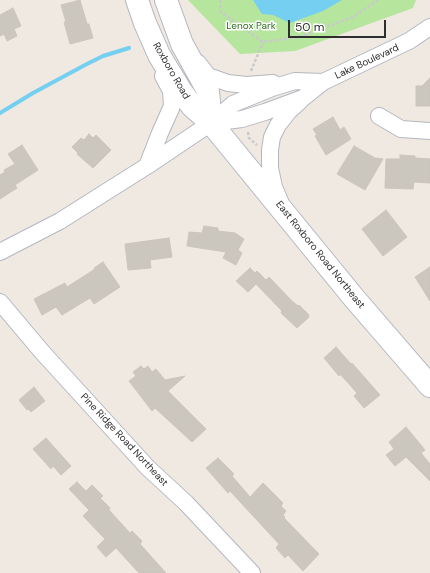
<!DOCTYPE html>
<style>
body{margin:0}
#map{position:relative;width:430px;height:573px;overflow:hidden;background:#efe9e1;font-family:"DM Sans",sans-serif}
canvas{display:block}
.scale{position:absolute;left:288px;top:20px;width:98px;height:18px;box-sizing:border-box;border:2px solid #2e2e2e;border-top:0;padding-left:5px;font-size:12px;line-height:14px;white-space:nowrap;color:#2e2e2e;-webkit-text-stroke:3px #fff;paint-order:stroke}
</style>
<div id="map">
<canvas width="430" height="573"></canvas>
<div class="scale">50 m</div>
</div>
<script>
const c = document.querySelector('canvas').getContext('2d');
c.lineJoin = 'round';
function fill(path, color) {
  c.fillStyle = color;
  c.fill(path, 'evenodd');
}
function toPath(rows) {
  const path = new Path2D();
  for (const r of rows) {
    path.moveTo(r[0], r[1]);
    for (let i = 2; i < r.length; i += 2) path.lineTo(r[i], r[i + 1]);
  }
  return path;
}
function strokePath(path, color, width, dash) {
  c.strokeStyle = color;
  c.lineWidth = width;
  c.lineCap = dash ? 'butt' : 'round';
  c.setLineDash(dash || []);
  c.stroke(path);
}
function drawText(font, color, halo, rows, align = 'center') {
  c.font = font + ' "DM Sans",sans-serif';
  c.lineWidth = 3;
  c.setLineDash([]);
  c.textBaseline = 'middle';
  c.strokeStyle = halo;
  c.fillStyle = color;
  for (const [text, x, y, turn = 0] of rows) {
    c.save();
    c.translate(x, y);
    c.rotate((+turn || 0) * Math.PI / 180);
    c.textAlign = isNaN(turn) ? turn : align;
    if (halo) c.strokeText(text, 0, 0);
    c.fillText(text, 0, 0);
    c.restore();
  }
}
const green = toPath([
 [188,0,416,0,413,8,295,51,240,54]
]);
const water = toPath([
 [253,0,342,0,323,11,290,23,273,15,262,14]
]);
const stream = toPath([
 [0,113,33,93,85,65,103,56,129,48]
]);
const building = toPath([
 [80,0,87,24,89,24,93,38,70,44,64,22,66,22,61,5,80,0],
 [13,8,21,26,14,29,17,36,7,41,4,34,0,36,0,15,13,8],
 [430,78,430,106,416,106,416,86,422,86,430,78],
 [333,117,340,130,344,127,351,139,326,155,315,136,317,135,313,129,333,117],
 [89,134,93,138,96,135,111,150,93,168,77,154,78,153,72,147,81,138,84,140,89,134],
 [22,145,38,170,15,185,17,188,0,199,0,175,5,172,4,170,15,164,8,154,22,145],
 [354,146,375,158,383,159,365,190,337,174,354,146],
 [400,155,415,156,415,158,430,159,430,183,414,182,413,189,385,188,386,159,400,159,400,155],
 [386,210,407,237,383,256,362,229,386,210],
 [204,226,218,228,218,231,235,233,244,239,238,250,242,253,236,265,223,258,226,252,187,246,189,232,202,233,204,226],
 [169,238,172,257,150,260,151,268,128,270,125,244,169,238],
 [103,262,120,287,94,304,90,298,62,315,56,307,42,315,34,299,65,283,67,287,95,269,94,268,103,262],
 [430,267,430,301,415,277,430,267],
 [250,268,255,273,257,271,266,280,269,277,292,301,298,306,299,305,309,315,308,318,297,328,281,313,282,311,256,284,248,292,236,281,250,268],
 [336,347,351,364,352,363,380,395,364,408,354,396,357,393,340,374,339,376,324,358,336,347],
 [141,366,144,369,148,366,152,372,156,369,165,380,185,376,168,391,206,429,192,442,155,408,152,411,129,381,136,376,133,372,141,366],
 [34,387,45,401,31,412,28,409,27,410,19,400,34,387],
 [406,427,425,450,421,453,430,464,430,481,406,457,395,466,386,455,394,449,389,442,406,427],
 [46,438,71,466,61,475,53,466,51,469,33,449,46,438],
 [218,458,234,474,232,476,250,497,263,483,283,503,281,506,286,511,283,515,285,517,284,518,319,554,303,571,288,555,285,558,276,548,279,544,230,491,228,493,206,468,218,458],
 [77,482,86,491,92,485,103,496,100,498,110,508,109,510,130,533,132,531,142,541,140,544,166,573,139,573,116,548,106,557,97,547,105,539,83,516,89,510,69,489,77,482]
]);
const path = toPath([
 [220,0,221,12,263,42,299,37,353,17,378,0],
 [251,71,263,42],
 [248,132,249,138,257,145]
]);
const minor = toPath([
 [198,63,208,76,228,83,246,85,273,83],
 [379,116,401,129,430,131],
 [211,123,242,119,265,112,303,98,323,82,409,41,430,27],
 [147,166,160,133,172,106,171,91,163,76],
 [280,201,274,187,270,168,270,150,272,137,278,125,289,111,300,101],
 [0,252,60,221,147,166,211,123,233,104,272,88,295,81,323,82],
 [0,302,43,353,148,468,186,503,252,573]
]);
const secondary = toPath([
 [137,0,145,23,159,55,181,91,192,106,211,123,354,298,430,386],
 [166,0,182,44,208,91,211,123]
]);
const parkNames = [
 ["Lenox Park",251,26]
];
const streetNames = [
 ["Lake Boulevard",367,62,-25],
 ["Roxboro Road",171,71,60],
 ["East Roxboro Road Northeast",320,255,51],
 ["Pine Ridge Road Northeast",124,440,47]
];
fill(green, '#b6e59e');
fill(water, '#75cff0');
strokePath(stream, '#75cff0', 4);
fill(building, '#cbc7bf');
strokePath(building, '#cbc5ba', 1);
strokePath(minor, '#b4b7c1', 18);
strokePath(secondary, '#b4b7c1', 24);
strokePath(path, '#c9c9c9', 2.5, [3, 2]);
strokePath(minor, '#fff', 16);
strokePath(secondary, '#fff', 22);
drawText('10px', '#2c6e1b', '#fff', parkNames);
drawText('10px', '#2e2e2e', '#fff', streetNames);
</script>
